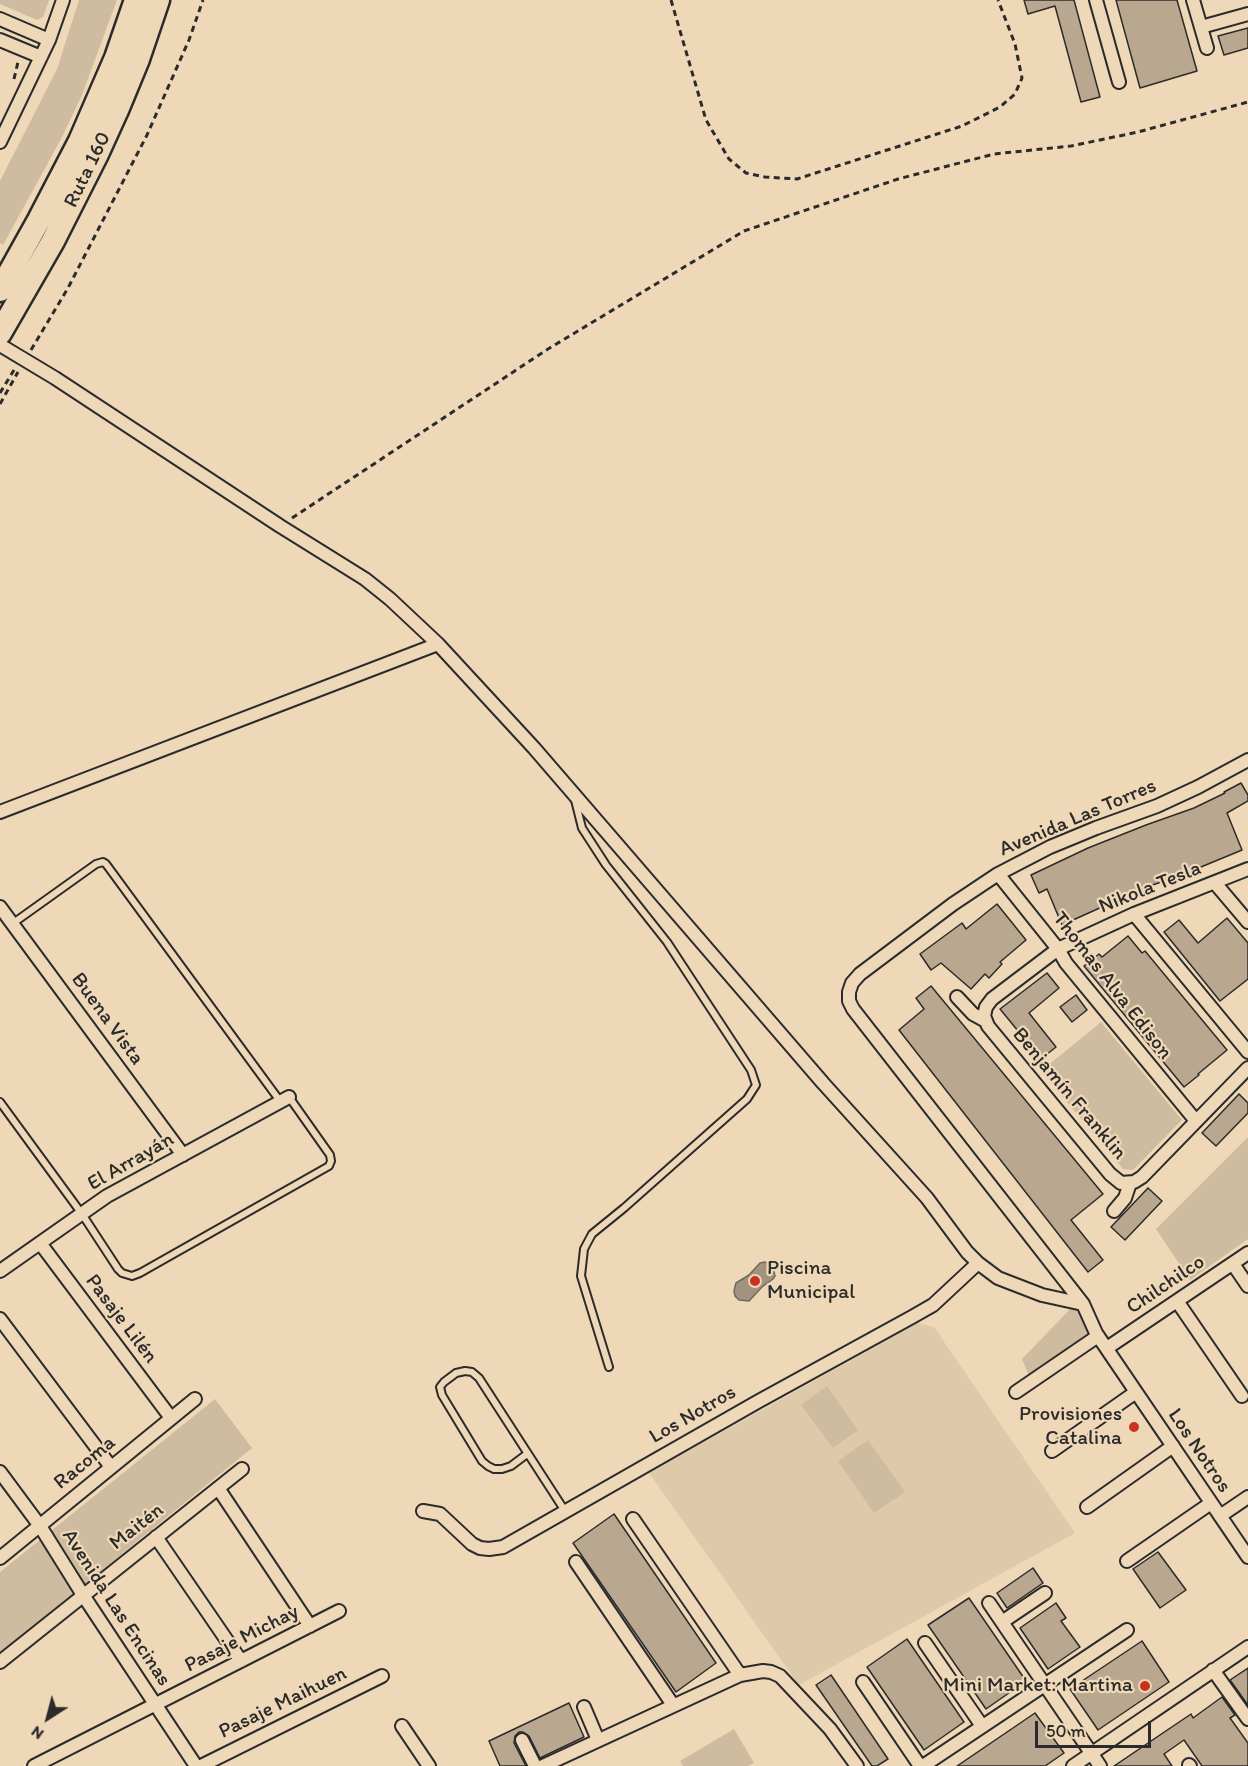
<!DOCTYPE html>
<meta charset="utf-8">
<style>
body{margin:0}
#map{position:relative;width:1248px;height:1766px;overflow:hidden;background:#efd8b7;font-family:Itim,sans-serif}
canvas{display:block}
.north{position:absolute;left:18px;top:1688px;width:60px;height:60px;-webkit-text-stroke:4px #efd8b7;paint-order:stroke;rotate:216deg;font-size:16px;font-weight:700;line-height:24px;text-align:center;color:#2b2b2b}
.north::after{content:'';display:block;margin:auto;width:21px;height:27px;background:#2b2b2b;clip-path:polygon(50% 0,100% 100%,50% 72%,0 100%)}
.scale{position:absolute;left:1035px;top:1721px;width:116px;height:27px;box-sizing:border-box;border:3px solid #2b2b2b;border-top:0;padding-left:8px;font-size:18px;line-height:21px;white-space:nowrap;color:#2b2b2b;-webkit-text-stroke:4px #efd8b7;paint-order:stroke}
</style>
<div id="map">
<canvas width="1248" height="1766"></canvas>
<div class="north">N</div>
<div class="scale">50 m</div>
</div>
<script>
const c = document.querySelector('canvas').getContext('2d');
c.lineJoin = 'round';
function fill(path, color) {
  c.fillStyle = color;
  c.fill(path, 'evenodd');
}
function toPath(rows) {
  const path = new Path2D();
  for (const r of rows) {
    path.moveTo(r[0], r[1]);
    for (let i = 2; i < r.length; i += 2) path.lineTo(r[i], r[i + 1]);
  }
  return path;
}
function strokePath(path, color, width, dash) {
  c.strokeStyle = color;
  c.lineWidth = width;
  c.lineCap = dash ? 'butt' : 'round';
  c.setLineDash(dash || []);
  c.stroke(path);
}
function drawText(font, color, halo, rows, align = 'center') {
  c.font = font + ' Itim,sans-serif';
  c.lineWidth = 4.5;
  c.setLineDash([]);
  c.textBaseline = 'middle';
  c.strokeStyle = halo;
  c.fillStyle = color;
  for (const [text, x, y, turn = 0] of rows) {
    c.save();
    c.translate(x, y);
    c.rotate((+turn || 0) * Math.PI / 180);
    c.textAlign = isNaN(turn) ? turn : align;
    if (halo) c.strokeText(text, 0, 0);
    c.fillText(text, 0, 0);
    c.restore();
  }
}
const built = toPath([
 [918,1323,934,1327,1075,1533,799,1685,649,1473]
]);
const green = toPath([
 [0,0,49,0,43,17,37,20,0,4],
 [79,0,117,0,82,95,61,139,3,245,0,243,0,181,57,69],
 [1101,1022,1182,1120,1133,1170,1123,1169,1041,1071],
 [1248,1137,1248,1239,1190,1280,1156,1229],
 [1075,1304,1090,1332,1029,1376,1022,1359],
 [827,1386,858,1430,833,1448,801,1405],
 [215,1399,252,1448,0,1653,0,1572],
 [868,1440,905,1492,874,1513,838,1461],
 [734,1729,754,1763,748,1766,683,1766,680,1761]
]);
const water = toPath([
 [765,1262,773,1268,775,1276,773,1279,762,1287,749,1301,739,1300,735,1296,734,1291,736,1283,749,1275,760,1263,765,1262]
]);
const building = toPath([
 [1024,0,1074,0,1100,97,1081,102,1055,6,1028,14,1024,0],
 [1116,0,1177,0,1197,71,1140,88,1116,0],
 [1248,28,1248,48,1224,55,1218,36,1248,28],
 [1241,783,1248,795,1248,801,1227,813,1242,850,1184,874,1144,888,1062,925,1047,889,1039,893,1031,875,1088,848,1146,825,1194,808,1225,793,1224,792,1241,783],
 [997,904,1026,940,1000,962,1002,964,989,978,985,974,971,989,941,963,931,970,920,954,962,923,966,929,997,904],
 [1227,918,1248,943,1248,979,1220,1001,1164,932,1179,920,1198,943,1227,918],
 [1128,936,1142,953,1145,951,1227,1050,1198,1074,1199,1075,1184,1087,1084,966,1099,954,1102,957,1128,936],
 [1047,973,1059,988,1029,1013,1056,1047,1041,1059,1000,1009,1047,973],
 [931,986,1103,1194,1071,1220,1103,1260,1088,1272,899,1030,924,1009,916,998,931,986],
 [1076,995,1087,1010,1072,1022,1060,1007,1076,995],
 [1239,1094,1248,1103,1248,1113,1216,1146,1202,1133,1239,1094],
 [1148,1188,1162,1201,1125,1240,1111,1227,1148,1188],
 [614,1514,716,1663,676,1692,573,1543,614,1514],
 [1158,1552,1186,1590,1160,1608,1133,1569,1158,1552],
 [1033,1568,1043,1583,1007,1608,997,1593,1033,1568],
 [969,1598,1026,1681,986,1709,928,1625,969,1598],
 [1056,1603,1066,1618,1061,1621,1080,1647,1048,1669,1020,1628,1056,1603],
 [907,1639,964,1722,924,1750,867,1667,907,1639],
 [1142,1641,1169,1682,1098,1730,1070,1689,1142,1641],
 [1248,1668,1248,1705,1230,1680,1248,1668],
 [831,1675,888,1759,877,1766,872,1766,816,1685,831,1675],
 [1222,1697,1235,1715,1230,1718,1248,1743,1248,1766,1202,1766,1184,1740,1164,1754,1172,1766,1114,1766,1191,1714,1193,1718,1222,1697],
 [569,1703,584,1737,540,1758,529,1736,523,1732,519,1732,515,1736,514,1743,526,1766,500,1766,489,1741,569,1703],
 [1035,1713,1064,1753,1045,1766,957,1766,1035,1713]
]);
const path = toPath([
 [671,0,706,120,729,159,746,173,765,177,797,179,962,126,1000,107,1015,94,1022,78,1015,44,998,0],
 [14,79,18,62],
 [31,350,68,288,147,135,189,40,203,0],
 [0,393,14,370],
 [0,404,18,372],
 [292,518,548,349,744,231,898,179,994,154,1071,146,1138,132,1248,102]
]);
const service = toPath([
 [575,800,582,828,606,865,667,942,751,1070,756,1085,747,1099,624,1208,592,1234,584,1249,581,1276,609,1367],
 [12,924,96,864,103,862,106,864,280,1101],
 [0,1102,82,1214,118,1269,122,1273,132,1276,140,1273,329,1166,331,1161,330,1155,289,1097],
 [527,1454,511,1466,502,1469,494,1469,488,1466,482,1461,442,1395,440,1387,444,1382,456,1373,465,1371,472,1372,479,1378,565,1511]
]);
const minor = toPath([
 [1096,0,1119,82],
 [1193,0,1207,48],
 [0,19,49,40],
 [1201,27,1248,14],
 [0,40,41,57],
 [0,142,49,40,63,0],
 [0,345,55,378,280,526,365,579,390,599,438,644,534,748,823,1083,927,1198,967,1252,978,1263,998,1278,1042,1295,1083,1304],
 [1248,760,1198,787,1157,806,1096,828,1050,847,998,874,953,904,860,974,852,983,849,992,849,1001,853,1009,1083,1304,1096,1333,1248,1557],
 [0,812,438,644],
 [1248,869,1134,914,1058,949,992,999,986,1007,984,1016,988,1026,1110,1174,1121,1183,1134,1182,1142,1177,1248,1068],
 [998,874,1058,949,1066,963,1196,1121],
 [1215,883,1248,922],
 [0,907,183,1155],
 [1134,914,1248,1052],
 [957,997,973,1014,984,1020],
 [1114,1211,1125,1198,1130,1183],
 [40,1243,171,1418],
 [1233,1264,1248,1286],
 [0,1271,107,1196,289,1097],
 [1177,1301,1242,1396],
 [0,1319,111,1467],
 [1107,1348,1248,1253],
 [1016,1392,1098,1336],
 [1052,1451,1136,1392],
 [0,1472,40,1526,83,1595,196,1766],
 [218,1488,310,1626],
 [1087,1507,1173,1446],
 [423,1511,440,1514,472,1544,480,1548,489,1549,503,1547,759,1401,912,1317,933,1305,978,1263],
 [1220,1516,1248,1497],
 [633,1519,740,1675],
 [156,1537,241,1661],
 [0,1558,195,1399],
 [1127,1561,1211,1503],
 [576,1562,673,1705],
 [989,1603,1100,1766],
 [1002,1622,1045,1593],
 [925,1643,982,1726],
 [0,1662,242,1469],
 [1213,1670,1248,1719],
 [863,1682,920,1766],
 [584,1707,598,1740],
 [402,1726,429,1766],
 [522,1740,535,1766],
 [1189,1765,1190,1766],
 [34,1766,339,1611],
 [201,1766,382,1676],
 [543,1766,740,1675,763,1671,771,1672,780,1676,830,1729,857,1766],
 [923,1766,1127,1630],
 [1073,1766,1248,1647]
]);
const motorway = toPath([
 [0,290,39,220,80,141,116,58,136,0],
 [0,333,53,241,97,154,117,110,138,59,158,0]
]);
const markers = [
 [755,1281,6,"#c8321e"],
 [1134,1427,6,"#c8321e"],
 [1145,1686,6,"#c8321e"]
];
const streetNames = [
 ["Ruta 160",88,170,-64],
 ["Avenida Las Torres",1078,818,-23],
 ["Nikola Tesla",1150,888,-22],
 ["Thomas Alva Edison",1112,986,52],
 ["Buena Vista",107,1019,54],
 ["Benjamín Franklin",1069,1094,50],
 ["El Arrayán",131,1162,-30],
 ["Chilchilco",1166,1285,-34],
 ["Pasaje Lilén",121,1319,53],
 ["Los Notros",693,1415,-30],
 ["Los Notros",1199,1451,56],
 ["Racoma",85,1463,-39],
 ["Maitén",137,1527,-38],
 ["Avenida Las Encinas",116,1608,57],
 ["Pasaje Michay",242,1639,-27],
 ["Pasaje Maihuen",283,1703,-26]
];
const poiNames = [
 ["Piscina",767,1269,"left"],
 ["Municipal",767,1293,"left"],
 ["Provisiones",1122,1415],
 ["Catalina",1122,1439],
 ["Mini Market: Martina",1133,1686]
];
fill(built, '#dfc9ab');
fill(green, '#cfbca0');
fill(water, '#a29380');
strokePath(water, '#72695e', 1.5);
fill(building, '#b9a790');
strokePath(building, '#2b2b2b', 1.5);
strokePath(service, '#2b2b2b', 10);
strokePath(minor, '#2b2b2b', 16);
strokePath(motorway, '#2b2b2b', 27);
strokePath(path, '#2b2b2b', 3, [6, 4.5]);
strokePath(service, '#efd8b7', 6);
strokePath(minor, '#efd8b7', 12);
strokePath(motorway, '#efd8b7', 22);
for (const [x, y, r, color] of markers) {
  const dot = new Path2D();
  dot.arc(x, y, r, 0, 2 * Math.PI);
  c.fillStyle = color;
  c.fill(dot);
  strokePath(dot, '#efd8b7', 2);
}
drawText('21px', '#2b2b2b', '#efd8b7', streetNames);
drawText('21px', '#2b2b2b', '#efd8b7', poiNames, 'right');
</script>
